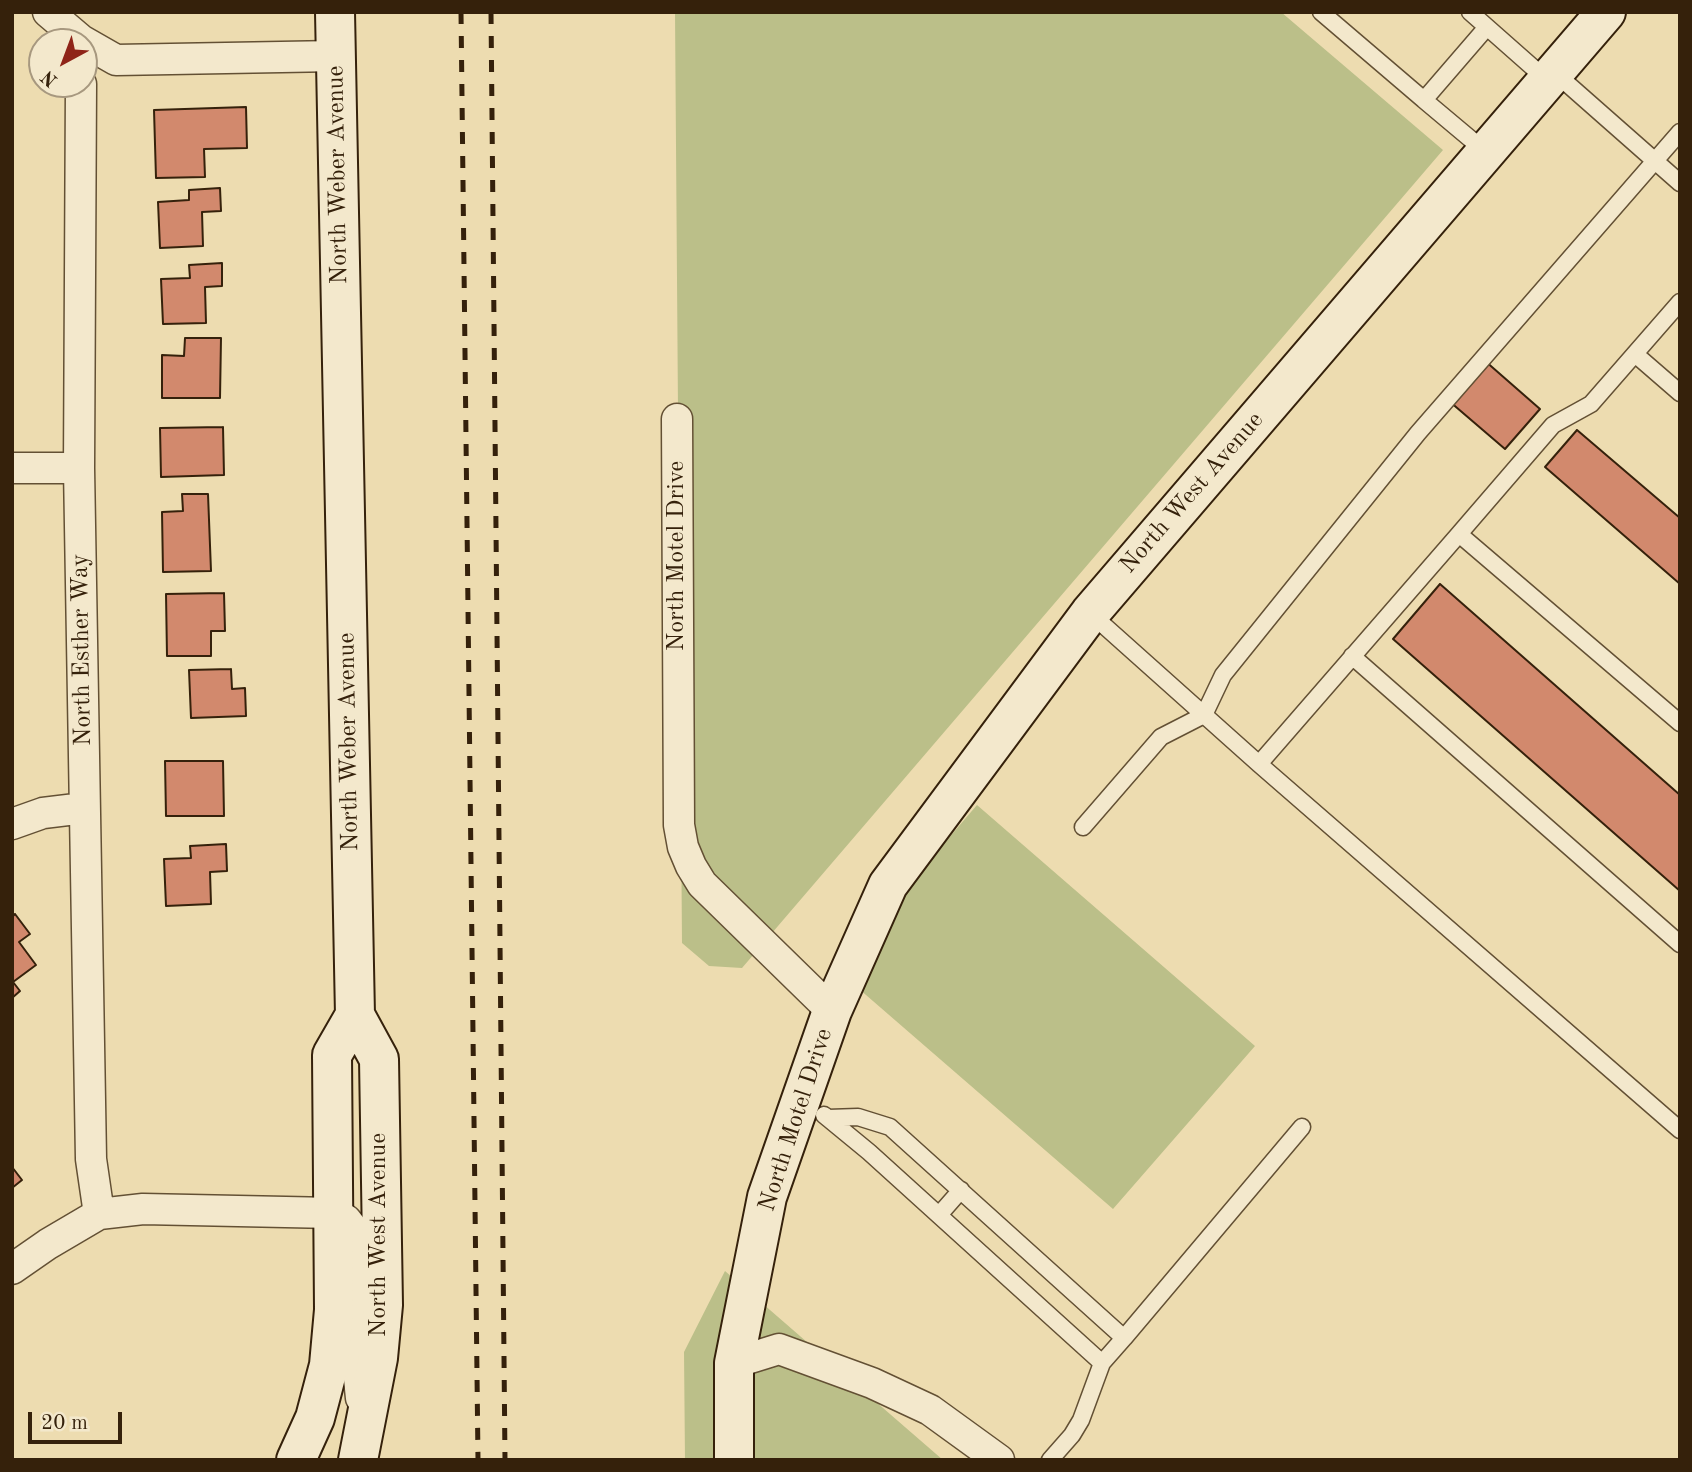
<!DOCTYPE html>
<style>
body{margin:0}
#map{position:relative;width:1692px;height:1472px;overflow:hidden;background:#eddcb0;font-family:"Old Standard TT",serif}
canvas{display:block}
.frame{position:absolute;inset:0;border:14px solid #35210b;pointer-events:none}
.north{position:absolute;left:28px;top:28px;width:70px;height:70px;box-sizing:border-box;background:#f3e8cc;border:2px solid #a7987f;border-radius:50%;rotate:221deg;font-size:19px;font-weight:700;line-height:28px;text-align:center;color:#35210b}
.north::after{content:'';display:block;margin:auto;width:24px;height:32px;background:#8f2418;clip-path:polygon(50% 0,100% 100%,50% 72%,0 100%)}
.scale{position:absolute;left:28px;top:1412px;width:94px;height:32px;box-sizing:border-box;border:4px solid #35210b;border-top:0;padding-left:9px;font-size:21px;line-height:24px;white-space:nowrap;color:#35210b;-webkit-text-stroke:5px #f3e8cc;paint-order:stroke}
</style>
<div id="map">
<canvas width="1692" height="1472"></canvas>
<div class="frame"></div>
<div class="north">N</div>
<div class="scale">20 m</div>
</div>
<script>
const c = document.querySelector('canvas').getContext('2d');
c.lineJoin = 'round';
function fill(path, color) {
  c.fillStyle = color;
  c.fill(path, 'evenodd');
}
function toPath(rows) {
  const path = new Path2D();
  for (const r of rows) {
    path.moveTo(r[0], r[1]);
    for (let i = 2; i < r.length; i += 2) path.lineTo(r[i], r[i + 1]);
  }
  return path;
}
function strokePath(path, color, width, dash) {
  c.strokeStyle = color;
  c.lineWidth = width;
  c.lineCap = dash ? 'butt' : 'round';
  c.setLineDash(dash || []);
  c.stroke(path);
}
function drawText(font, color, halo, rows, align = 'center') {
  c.font = font + ' "Old Standard TT",serif';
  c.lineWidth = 5;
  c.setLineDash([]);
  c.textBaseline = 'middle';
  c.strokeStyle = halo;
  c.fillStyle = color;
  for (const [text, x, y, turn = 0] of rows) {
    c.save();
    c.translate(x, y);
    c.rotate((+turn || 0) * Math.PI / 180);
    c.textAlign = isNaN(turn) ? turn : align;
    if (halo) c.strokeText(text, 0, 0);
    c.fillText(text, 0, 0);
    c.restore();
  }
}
const green = toPath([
 [675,12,1281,12,1443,150,742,968,709,966,682,943],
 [977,805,1255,1046,1113,1209,836,969],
 [725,1271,943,1460,685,1460,684,1352]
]);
const building = toPath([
 [246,107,247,148,204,149,205,177,156,178,154,110,246,107],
 [220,188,221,211,202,212,203,246,160,248,158,202,189,200,189,190,220,188],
 [222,263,222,286,205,287,206,323,163,324,161,279,190,278,189,265,222,263],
 [185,338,221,338,220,398,162,398,162,355,184,356,185,338],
 [1484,360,1540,409,1505,449,1449,401,1484,360],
 [223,427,224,475,161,477,160,428,223,427],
 [1577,430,1680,518,1680,584,1545,467,1577,430],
 [182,494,208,494,211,571,163,572,162,512,183,511,182,494],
 [1440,584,1680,795,1680,891,1393,639,1440,584],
 [224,593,225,631,211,631,211,656,167,656,166,594,224,593],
 [231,669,232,689,245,688,246,716,191,718,189,670,231,669],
 [165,761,223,761,224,816,166,816,165,761],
 [226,844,227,871,210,872,211,904,166,906,164,859,191,858,190,846,226,844],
 [15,914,30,934,19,942,36,965,13,982,20,991,12,998,12,917,15,914],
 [12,1167,22,1180,12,1188,12,1167]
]);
const lane = toPath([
 [1321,12,1424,100,1487,27,1470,12],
 [1487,27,1547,80],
 [1554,72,1680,183],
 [1424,100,1486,152],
 [1635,354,1680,393],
 [1459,534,1553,425,1591,404,1680,302],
 [1090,613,1259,764,1680,1130],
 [1352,656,1680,944],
 [1259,764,1459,534,1680,723],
 [1083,827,1161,737,1204,715,1223,675,1418,433,1680,132],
 [824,1115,869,1152,1102,1363,1124,1338],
 [828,1118,858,1117,890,1127,1124,1338,1302,1127],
 [939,1215,961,1190],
 [1050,1460,1072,1435,1081,1420,1102,1363]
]);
const street = toPath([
 [48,12,81,40,116,60,336,56],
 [81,84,79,468,91,1159,99,1214],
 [677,419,679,825,683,847,691,866,702,884,832,1011],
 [12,468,79,468],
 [12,824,43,813,84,808],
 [12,1269,48,1244,99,1214,143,1209,333,1213,346,1220,357,1234,363,1248,358,1369,361,1398],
 [734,1363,779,1349,872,1383,930,1410,999,1460]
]);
const secondary = toPath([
 [355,1015,379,1059,383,1305,378,1358,358,1460],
 [296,1460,315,1418,329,1365,334,1310,332,1055,355,1015,335,12],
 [734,1460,734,1363,767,1197,832,1011,888,885,1090,613,1606,12]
]);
const rail = toPath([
 [461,12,478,1460],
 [491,12,505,1460]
]);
const streetNames = [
 ["North Weber Avenue",338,175,-91],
 ["North West Avenue",1192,493,-49],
 ["North Motel Drive",677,556,-90],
 ["North Esther Way",82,650,-91],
 ["North Weber Avenue",349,742,-91],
 ["North Motel Drive",796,1120,-72],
 ["North West Avenue",379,1235,-90]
];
fill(green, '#bbbf89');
fill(building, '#d2896d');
strokePath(building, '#35210b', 2);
strokePath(lane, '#635034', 19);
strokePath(street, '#635034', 33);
strokePath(secondary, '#35210b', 42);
strokePath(lane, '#f3e8cc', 16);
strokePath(street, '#f3e8cc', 30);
strokePath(secondary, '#f3e8cc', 38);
strokePath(rail, '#35210b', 5, [12, 12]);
drawText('24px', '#35210b', '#f3e8cc', streetNames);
</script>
